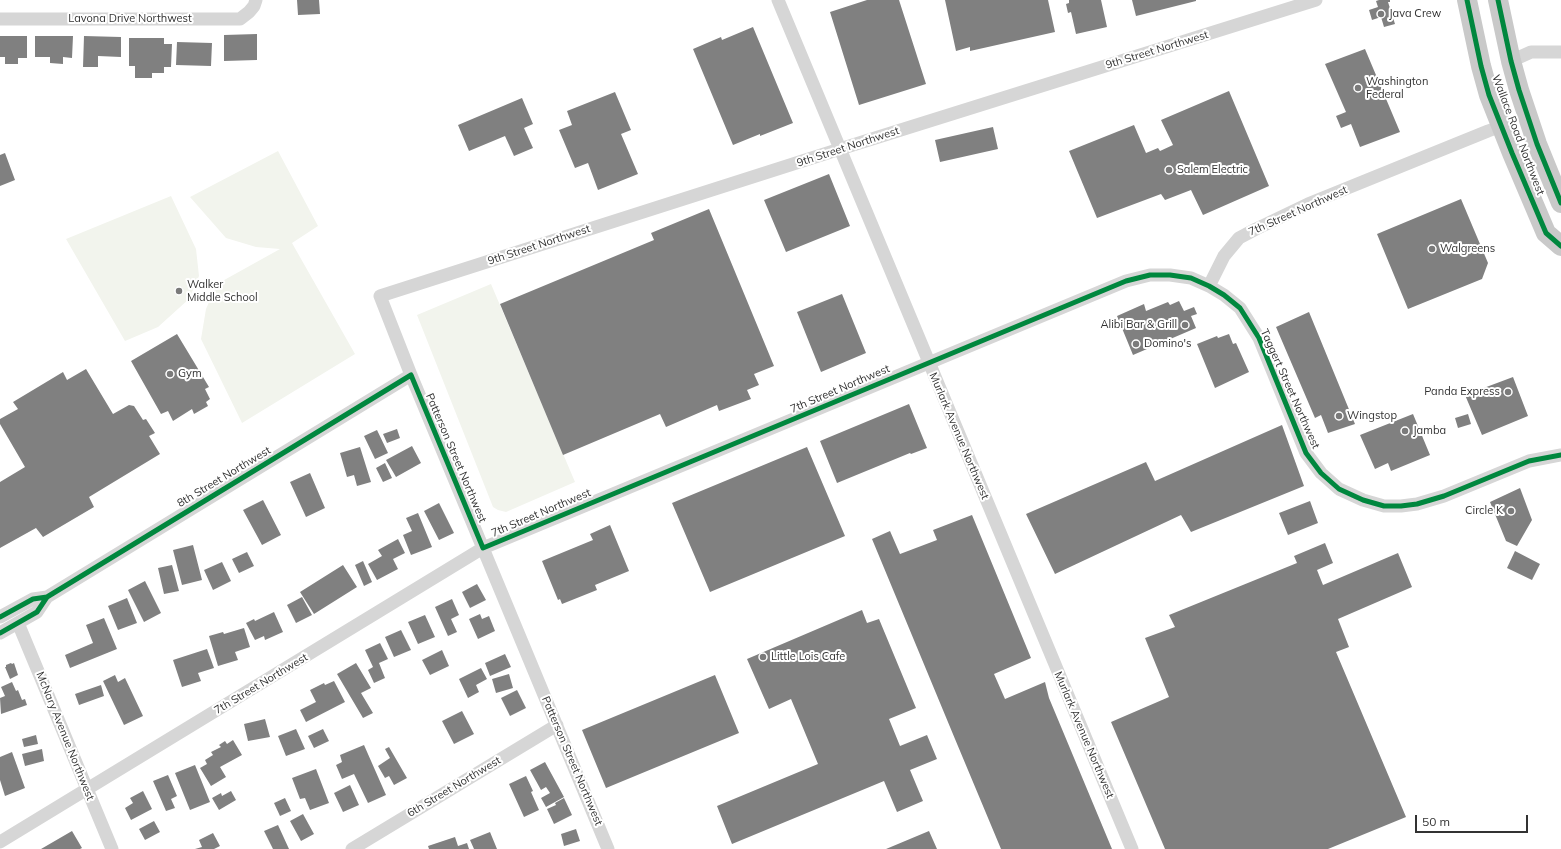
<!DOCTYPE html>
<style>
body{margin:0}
#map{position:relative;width:1561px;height:849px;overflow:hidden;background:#fff;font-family:Mulish,sans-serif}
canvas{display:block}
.scale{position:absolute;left:1415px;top:815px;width:113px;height:18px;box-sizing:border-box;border:2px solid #323232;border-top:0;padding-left:5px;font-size:12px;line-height:14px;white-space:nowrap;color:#323232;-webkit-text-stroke:3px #fff;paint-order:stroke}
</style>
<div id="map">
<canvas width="1561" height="849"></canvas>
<div class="scale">50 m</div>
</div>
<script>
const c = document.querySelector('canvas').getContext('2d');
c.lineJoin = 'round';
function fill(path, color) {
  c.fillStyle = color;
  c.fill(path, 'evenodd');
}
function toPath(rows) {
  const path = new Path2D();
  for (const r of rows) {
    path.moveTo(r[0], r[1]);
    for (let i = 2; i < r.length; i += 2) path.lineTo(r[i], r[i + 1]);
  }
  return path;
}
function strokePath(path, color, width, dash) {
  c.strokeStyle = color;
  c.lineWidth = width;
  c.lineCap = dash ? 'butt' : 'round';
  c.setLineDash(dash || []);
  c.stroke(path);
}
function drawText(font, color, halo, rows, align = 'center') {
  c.font = font + ' Mulish,sans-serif';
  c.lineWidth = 4;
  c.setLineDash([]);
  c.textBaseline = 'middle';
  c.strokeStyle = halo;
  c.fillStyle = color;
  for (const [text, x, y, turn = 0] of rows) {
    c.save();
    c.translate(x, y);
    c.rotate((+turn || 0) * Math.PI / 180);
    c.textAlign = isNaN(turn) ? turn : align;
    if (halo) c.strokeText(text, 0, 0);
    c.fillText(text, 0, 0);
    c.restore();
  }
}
const green = toPath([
 [278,151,318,226,292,243,355,354,242,423,201,339,206,309,217,284,280,249,256,247,226,238,190,197],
 [171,196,196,249,199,276,189,299,158,327,125,341,66,239],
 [491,284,575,482,506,512,498,510,493,507,417,315]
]);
const building = toPath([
 [297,0,319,0,320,14,298,15],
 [867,0,899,0,926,84,859,105,830,12],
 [945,0,1048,0,1055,32,970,51,970,47,956,51],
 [1069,0,1101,0,1107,27,1076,34,1071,12,1068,13,1066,4,1069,3],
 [1132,0,1196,0,1196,1,1136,16],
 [1379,0,1390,0,1390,2,1388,2,1395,24,1384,27,1381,17,1372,20,1369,10,1378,7,1376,1],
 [753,27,793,123,760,136,760,134,733,145,693,49,721,37,722,40],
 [257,34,257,60,224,61,224,35],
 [0,36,27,36,27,58,18,58,18,64,5,64,5,57,0,57],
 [35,36,73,36,72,58,63,57,63,64,50,63,50,57,35,57],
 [84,36,121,37,121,57,98,56,98,67,83,67],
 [129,38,164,38,164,44,172,44,171,67,164,67,164,73,152,73,152,78,135,78,135,66,129,66],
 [177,42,212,43,211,66,176,65],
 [1365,49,1400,132,1360,147,1351,124,1341,128,1336,116,1346,112,1325,64],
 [1229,91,1269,186,1203,215,1191,190,1165,200,1161,194,1097,218,1069,151,1134,125,1146,153,1158,148,1160,151,1173,145,1161,120],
 [615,92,631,130,621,134,638,174,598,190,588,163,575,168,559,130,572,125,567,111],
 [522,98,533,124,524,128,533,148,514,156,505,136,469,151,458,125],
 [993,127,998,149,940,162,935,140],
 [5,153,15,180,0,186,0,155],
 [829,174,850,226,786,252,764,200],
 [1461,199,1488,263,1482,279,1408,309,1377,234],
 [709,209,774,366,754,374,759,385,747,390,751,399,719,411,717,405,666,427,660,414,563,455,500,304,654,240,651,233],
 [842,294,866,353,821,372,797,312],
 [1179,301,1184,311,1194,307,1197,314,1191,316,1196,328,1133,355,1117,316,1144,304,1146,311,1168,302,1170,305],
 [1309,312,1355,424,1328,433,1321,415,1315,418,1276,327],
 [177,334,209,387,205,389,210,399,206,402,208,406,194,414,192,409,173,421,168,411,161,414,131,361],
 [1229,334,1233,344,1236,343,1249,372,1215,388,1197,344,1217,336,1218,338],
 [86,369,113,414,129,405,134,406,143,420,146,419,155,433,149,436,160,454,89,497,94,507,43,537,36,528,0,548,0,482,25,467,0,424,0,419,18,409,13,402,63,372,67,380],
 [1513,377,1528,416,1482,435,1465,395],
 [909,404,927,448,911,454,910,453,837,483,820,441],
 [1413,414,1430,455,1391,471,1388,463,1375,469,1360,435],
 [1468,414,1471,424,1458,428,1455,418],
 [1282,425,1304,486,1191,532,1181,515,1055,574,1026,514,1146,462,1155,481],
 [397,429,400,438,387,443,383,434],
 [377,430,388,453,375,459,364,436],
 [412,446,421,463,396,477,386,460],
 [360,447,371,482,357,486,354,475,347,477,340,453],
 [807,447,845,536,710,592,672,503],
 [385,463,392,478,383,482,376,468],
 [310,473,325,508,306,517,290,482],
 [1520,488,1532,520,1517,546,1506,541,1490,502],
 [263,500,281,535,262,545,243,510],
 [1310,501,1318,523,1288,535,1279,513],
 [439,503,454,533,439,540,424,511],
 [418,513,432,547,411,555,403,535,412,531,406,518],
 [972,515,1031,658,994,674,1005,699,1045,682,1049,698,1112,849,1001,849,955,739,872,539,890,531,900,554,937,540,933,530],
 [610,525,629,571,595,585,597,590,562,604,560,599,558,600,542,561,593,540,590,534],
 [398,539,405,553,393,559,398,569,377,580,368,564,382,556,378,550],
 [1325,543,1333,563,1317,570,1323,585,1398,553,1412,587,1338,619,1349,647,1336,652,1406,817,1328,849,1165,849,1111,722,1169,697,1145,638,1175,627,1169,615,1297,563,1294,556],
 [193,545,202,580,182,585,173,550],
 [1515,551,1540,564,1532,580,1507,568],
 [247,552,254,566,239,573,232,559],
 [363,561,372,582,364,586,355,565],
 [222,562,231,581,213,590,204,570],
 [172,565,179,591,164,594,158,568],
 [343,565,357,587,314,614,300,592],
 [145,581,161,613,144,622,128,590],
 [477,584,486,600,470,608,462,592],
 [302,597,312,615,296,623,287,605],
 [127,598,137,623,118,630,108,606],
 [452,599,459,615,451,619,457,632,448,636,435,607],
 [862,610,867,623,879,619,916,708,889,719,900,746,927,735,937,759,910,770,923,801,897,812,884,781,732,844,717,806,818,764,791,699,769,709,747,659],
 [274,612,283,632,265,640,264,636,255,640,246,623,254,619,255,621],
 [480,614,482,619,489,616,495,631,478,639,469,619],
 [425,615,435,637,418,644,408,622],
 [104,618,117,649,70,668,65,655,93,643,86,625],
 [244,628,250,647,235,652,238,660,218,666,209,636,223,632,224,634],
 [401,630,411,650,394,657,385,637],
 [380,643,388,659,379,663,385,678,374,683,368,670,373,667,365,650],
 [207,649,214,668,198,673,201,681,182,687,173,660],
 [442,650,449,666,430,675,422,660],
 [505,654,511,667,490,676,485,663],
 [11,663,12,664,14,663,18,675,10,679,5,667,6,667,6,665],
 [356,663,371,688,361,693,373,713,363,718,337,674],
 [481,668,487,679,476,685,479,692,468,698,459,679],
 [509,674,513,688,496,693,492,679],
 [115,675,118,682,125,678,143,716,124,725,103,681],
 [715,675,739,733,606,788,582,730],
 [334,681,345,702,306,722,300,710,316,702,310,690,324,683,325,685],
 [12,682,16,691,18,690,22,700,25,699,27,705,1,714,0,698,5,696,1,687],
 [101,685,104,696,79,705,75,694],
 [517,690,526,708,510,716,501,698],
 [462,711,474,734,454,744,442,721],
 [265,719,270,737,248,741,244,724],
 [296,729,305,749,286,756,278,736],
 [323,729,329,741,314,748,308,736],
 [36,735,38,744,24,747,22,739],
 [233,740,242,755,220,767,226,777,211,786,200,768,207,764,205,760,213,755,211,752,221,747,219,745,225,741,227,744],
 [364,745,386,795,368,803,354,774,342,779,336,765,342,762,340,755],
 [389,747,407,778,394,785,389,776,385,778,378,766,390,758,385,749],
 [42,749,44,761,25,766,22,754],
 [12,752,25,788,5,796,0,780,0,757],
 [545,762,564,797,546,807,541,798,550,793,546,787,541,790,530,770],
 [195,765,210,802,190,810,175,773],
 [316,769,329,803,310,810,305,798,300,799,292,778],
 [168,775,177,796,171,799,175,808,166,811,153,781],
 [526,776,533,791,531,792,539,810,524,817,509,784],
 [350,785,359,805,343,812,334,793],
 [143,791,152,809,131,820,125,808,133,803,130,798],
 [231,791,236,800,219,810,212,798,221,793,222,796],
 [285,798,291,811,280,816,274,803],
 [564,798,572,815,554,824,547,809,556,805,555,803],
 [303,814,314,834,301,841,290,821],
 [154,821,160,832,145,840,139,829],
 [278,825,289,849,273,849,264,831],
 [576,829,580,841,564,846,561,834],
 [72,831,82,848,80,849,41,849],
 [929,831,937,849,886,849],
 [490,832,497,849,474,849,470,840],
 [213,833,220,846,214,849,195,849,202,847,199,840],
 [455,837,458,846,467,843,469,849,429,849,428,846]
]);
const street = toPath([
 [778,0,1132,849],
 [0,19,240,19,249,12,254,6,256,0],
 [1511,61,1531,52,1561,52],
 [1209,286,1224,256,1239,238,1256,229,1308,204,1488,131,1502,126],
 [0,617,33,599,47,597,411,375],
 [18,623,112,849],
 [0,633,37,612,47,597],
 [0,842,483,548,1126,281,1150,275,1170,275,1191,278,1209,286,1224,295,1240,308,1259,338,1306,453,1321,473,1339,489,1363,500,1384,506,1401,506,1417,504,1444,496,1529,461,1561,455],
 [352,849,557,725],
 [608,849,411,375,380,296,840,149,1316,0]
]);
const primary = toPath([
 [1467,0,1481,66,1489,95,1512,153,1546,233,1561,246],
 [1498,0,1511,61,1519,90,1537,144,1561,203]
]);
const cycleway = toPath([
 [1467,0,1481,66,1489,95,1512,153,1546,233,1561,246],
 [1498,0,1511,61,1519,90,1537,144,1561,203],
 [0,617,33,599,47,597,411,375,483,548,1126,281,1150,275,1170,275,1191,278,1209,286,1224,295,1240,308,1259,338,1306,453,1321,473,1339,489,1363,500,1384,506,1401,506,1417,504,1444,496,1529,461,1561,455],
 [0,633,37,612,47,597]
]);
const markers = [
 [1381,14,4,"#7a7a7a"],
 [1358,88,4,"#7a7a7a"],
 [1169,170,4,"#7a7a7a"],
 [1432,249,4,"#7a7a7a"],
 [179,291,4,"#7a7a7a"],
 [1185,325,4,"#7a7a7a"],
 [1136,344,4,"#7a7a7a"],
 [170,374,4,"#7a7a7a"],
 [1508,392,4,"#7a7a7a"],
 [1339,416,4,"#7a7a7a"],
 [1405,431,4,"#7a7a7a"],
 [1511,511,4,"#7a7a7a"],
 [763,657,4,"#7a7a7a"]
];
const poiNames = [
 ["Java Crew",1389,14],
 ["Washington",1366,82],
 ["Federal",1366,95],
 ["Salem Electric",1177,170],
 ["Walgreens",1440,249],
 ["Walker",187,285],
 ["Middle School",187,298],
 ["Alibi Bar & Grill",1177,325,"right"],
 ["Domino's",1144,344],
 ["Gym",178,374],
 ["Panda Express",1500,392,"right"],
 ["Wingstop",1347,416],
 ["Jamba",1413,431],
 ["Circle K",1503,511,"right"],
 ["Little Lois Cafe",771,657]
];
const streetNames = [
 ["Lavona Drive Northwest",130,19],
 ["9th Street Northwest",1157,50,-17],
 ["Wallace Road Northwest",1518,135,69],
 ["9th Street Northwest",848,147,-18],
 ["7th Street Northwest",1298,211,-24],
 ["9th Street Northwest",539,245,-18],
 ["7th Street Northwest",840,389,-23],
 ["Taggert Street Northwest",1290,389,66],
 ["Murlark Avenue Northwest",959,436,67],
 ["Patterson Street Northwest",456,458,67],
 ["8th Street Northwest",224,477,-31],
 ["7th Street Northwest",541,513,-23],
 ["7th Street Northwest",261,684,-31],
 ["Murlark Avenue Northwest",1084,735,67],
 ["McNary Avenue Northwest",65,736,68],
 ["Patterson Street Northwest",572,761,67],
 ["6th Street Northwest",454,787,-31]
];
fill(green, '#f2f4ed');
fill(building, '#808080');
strokePath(street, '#d6d6d6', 13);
strokePath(primary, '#c9c9c9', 20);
strokePath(cycleway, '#00873e', 5);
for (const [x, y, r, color] of markers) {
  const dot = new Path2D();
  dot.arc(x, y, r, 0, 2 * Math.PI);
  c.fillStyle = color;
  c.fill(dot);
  strokePath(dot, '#fff', 1.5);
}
drawText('11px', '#323232', '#fff', poiNames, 'left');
drawText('11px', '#323232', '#fff', streetNames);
</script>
